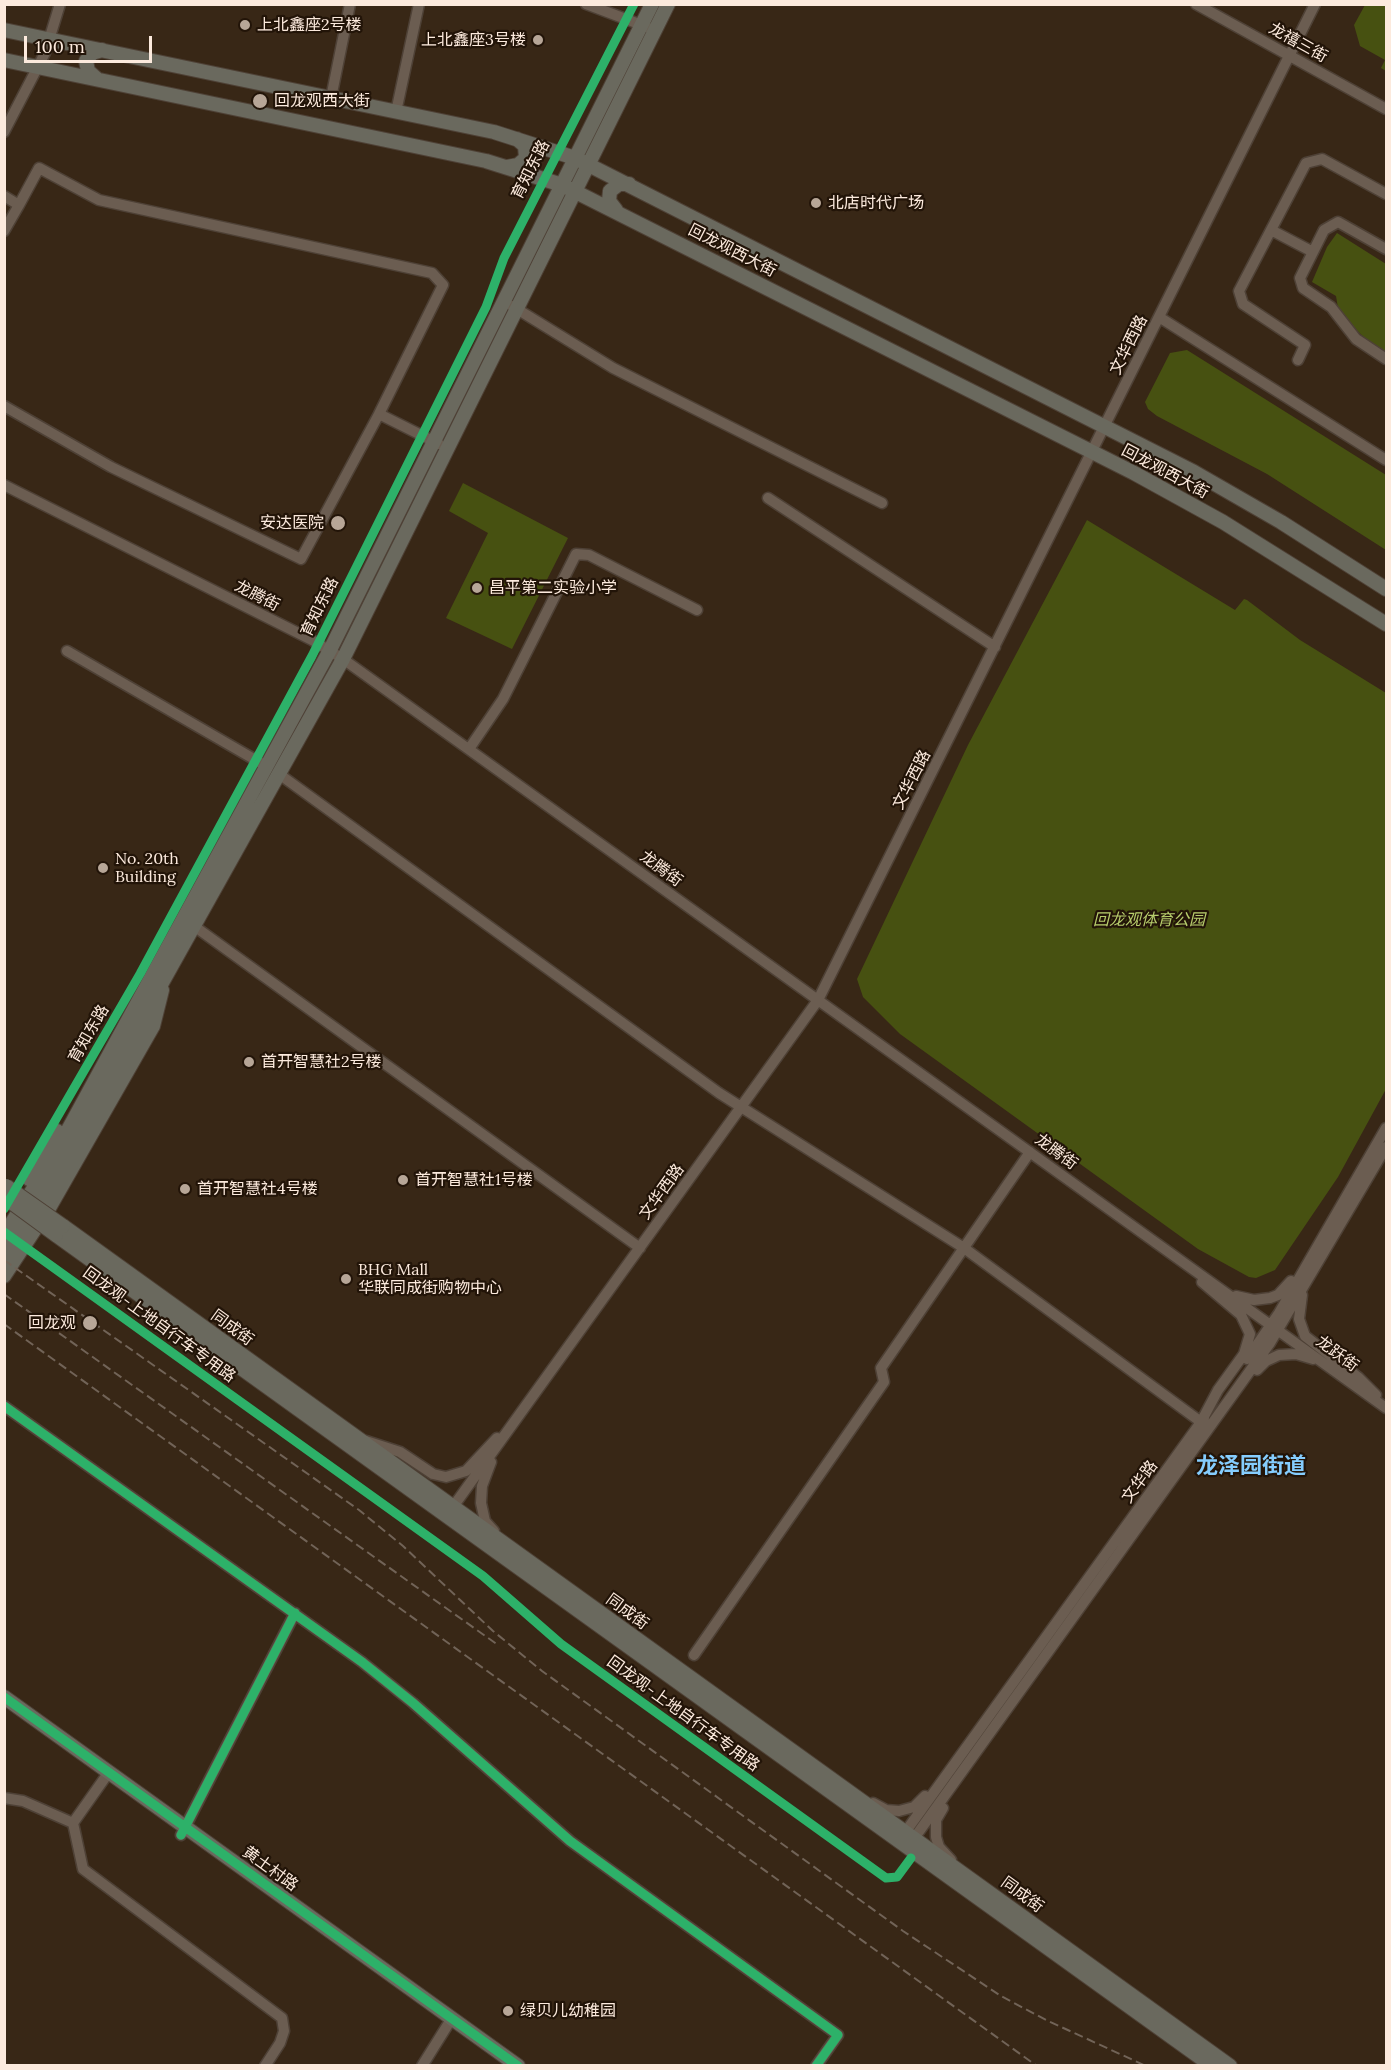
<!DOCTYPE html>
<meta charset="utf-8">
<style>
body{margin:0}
#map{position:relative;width:1391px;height:2070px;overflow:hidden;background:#382716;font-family:Lora,serif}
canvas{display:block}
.frame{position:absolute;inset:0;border:6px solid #fceadd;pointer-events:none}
.scale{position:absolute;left:24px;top:36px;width:128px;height:27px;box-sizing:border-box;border:3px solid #fceadd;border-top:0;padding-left:8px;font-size:18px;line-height:21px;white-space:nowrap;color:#fceadd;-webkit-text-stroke:4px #221408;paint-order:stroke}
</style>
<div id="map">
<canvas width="1391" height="2070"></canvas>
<div class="frame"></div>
<div class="scale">100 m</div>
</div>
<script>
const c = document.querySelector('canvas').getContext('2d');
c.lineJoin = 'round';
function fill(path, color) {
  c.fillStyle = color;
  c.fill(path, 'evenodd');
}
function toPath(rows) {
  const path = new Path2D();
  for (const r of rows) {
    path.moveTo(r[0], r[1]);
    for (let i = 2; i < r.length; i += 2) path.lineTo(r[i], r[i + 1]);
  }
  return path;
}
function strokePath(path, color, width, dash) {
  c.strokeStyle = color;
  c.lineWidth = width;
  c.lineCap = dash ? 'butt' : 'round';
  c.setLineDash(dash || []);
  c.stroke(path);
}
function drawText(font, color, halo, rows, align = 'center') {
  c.font = font + ' Lora,"Noto Sans SC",serif';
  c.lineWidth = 4.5;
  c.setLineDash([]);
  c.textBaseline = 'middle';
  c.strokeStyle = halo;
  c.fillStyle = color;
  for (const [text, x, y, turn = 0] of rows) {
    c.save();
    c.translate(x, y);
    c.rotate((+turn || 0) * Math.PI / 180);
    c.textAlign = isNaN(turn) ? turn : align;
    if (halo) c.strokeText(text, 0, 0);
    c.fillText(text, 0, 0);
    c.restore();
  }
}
const green = toPath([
 [1365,5,1386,5,1386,71,1381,68,1385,60,1360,46,1354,25],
 [1337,233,1386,264,1386,353,1372,345,1346,320,1338,308,1336,296,1312,282,1327,247],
 [1187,350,1386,475,1386,550,1267,474,1157,416,1148,409,1145,402,1170,353],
 [463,483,568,538,512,649,446,618,488,533,449,511],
 [1087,520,1235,610,1244,599,1247,600,1300,640,1386,693,1386,1089,1338,1177,1275,1270,1256,1278,1249,1277,1198,1249,900,1034,863,997,857,979,968,745]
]);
const minor = toPath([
 [586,4,647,27],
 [1196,4,1386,109],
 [331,98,350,4],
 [396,112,419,4],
 [4,132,45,53,60,4],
 [4,196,19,205,4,231],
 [19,205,39,168,99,200,432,273,443,285,379,414],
 [1271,230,1313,252,1324,230,1338,222,1386,249],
 [1313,252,1300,278,1303,288,1331,307,1356,339,1386,359],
 [512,306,613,368,882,503],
 [1159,317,1386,460],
 [1298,360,1305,345,1243,304,1239,291,1306,163,1322,159,1386,194],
 [4,406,111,467,301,559,379,414,439,444],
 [4,485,312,640,343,659,1386,1408],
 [768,498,995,647],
 [67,651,266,766],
 [469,749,503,699,576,554,589,555,697,610],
 [279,774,719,1093,964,1248,1201,1422,1218,1390,1244,1354,1250,1334,1241,1315,1202,1282],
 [194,926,640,1248],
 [1302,1295,1299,1319,1305,1336,1359,1378,1376,1395],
 [1236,1296,1254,1300,1270,1298,1278,1295,1291,1281],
 [1247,1359,1279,1313,1386,1128],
 [1257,1370,1266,1361,1279,1355,1296,1354,1313,1359],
 [4,1406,362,1662,413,1703,570,1841,838,2035,816,2066],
 [366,1441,400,1452,433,1474,446,1477,466,1471,497,1438],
 [491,1462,482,1486,481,1503,485,1521,494,1531],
 [450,1511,818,1000,1315,4],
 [694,1655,884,1382,881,1368,1030,1152],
 [4,1798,23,1801,73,1823,109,1772],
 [873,1803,886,1810,899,1811,914,1807,925,1796],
 [943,1808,936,1820,936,1837,939,1847,951,1860],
 [73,1823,83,1869,282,2018,284,2031,280,2043,265,2066],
 [181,1835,295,1613],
 [901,1838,1204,1418],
 [910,1844,1270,1343,1386,1147],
 [422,2066,452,2018]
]);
const major = toPath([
 [4,30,494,132,575,158,1194,472,1281,522,1386,589],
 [4,60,486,161,562,185,1134,473,1223,522,1386,624],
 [97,79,88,71,86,61,92,53,102,50],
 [507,167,518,165,526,158,525,146,517,139],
 [616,210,609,201,610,191,619,184,629,184],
 [29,1179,57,1131],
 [63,1226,1230,2066],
 [4,1235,51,1161,330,650,652,4],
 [56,1235,1212,2066],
 [4,1254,50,1183,343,659,668,4],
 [4,1276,49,1208,153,1026,162,990],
 [4,1697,518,2066]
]);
const rail = toPath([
 [4,1260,359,1510,403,1546,493,1631,542,1671,903,1931,1001,1996,1046,2020,1146,2066],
 [4,1294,498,1645],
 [4,1324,1037,2066]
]);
const majorBridge = toPath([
 [6,1186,63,1226],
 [4,1197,56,1235]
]);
const cycleway = toPath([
 [4,1209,140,974,312,656,486,307,504,258,634,4],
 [4,1232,483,1576,561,1644,886,1878,897,1877,911,1858],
 [4,1406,362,1662,413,1703,570,1841,838,2035,816,2066],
 [4,1697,518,2066],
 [181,1835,295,1613]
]);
const markers = [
 [245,25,6,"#b7a697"],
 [538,40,6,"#b7a697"],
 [260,101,8,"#b7a697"],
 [816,203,6,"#b7a697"],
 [338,523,8,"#b7a697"],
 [477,588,6,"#b7a697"],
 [103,868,6,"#b7a697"],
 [249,1062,6,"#b7a697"],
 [403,1180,6,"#b7a697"],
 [185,1189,6,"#b7a697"],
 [346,1279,6,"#b7a697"],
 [90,1323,8,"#b7a697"],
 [508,2011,6,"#b7a697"]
];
const poiNames = [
 ["上北鑫座2号楼",257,25],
 ["上北鑫座3号楼",526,40,"right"],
 ["回龙观西大街",274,101],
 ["北店时代广场",828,203],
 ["安达医院",324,523,"right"],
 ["昌平第二实验小学",489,588],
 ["No. 20th",115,859],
 ["Building",115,877],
 ["首开智慧社2号楼",261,1062],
 ["首开智慧社1号楼",415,1180],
 ["首开智慧社4号楼",197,1189],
 ["BHG Mall",358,1270],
 ["华联同成街购物中心",358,1288],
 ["回龙观",76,1323,"right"],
 ["绿贝儿幼稚园",520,2011]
];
const streetNames = [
 ["龙禧三街",1298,43,29],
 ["育知东路",531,170,-63],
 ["回龙观西大街",732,251,27],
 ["文华西路",1129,345,-64],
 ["回龙观西大街",1165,472,28],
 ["龙腾街",257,596,27],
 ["育知东路",320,607,-64],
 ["文华西路",912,780,-63],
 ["龙腾街",661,869,36],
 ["育知东路",89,1034,-60],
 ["龙腾街",1056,1152,36],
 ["文华西路",662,1192,-54],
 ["回龙观-上地自行车专用路",159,1325,36],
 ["同成街",232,1328,36],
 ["龙跃街",1337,1354,36],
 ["文华路",1140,1482,-54],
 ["同成街",627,1612,36],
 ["回龙观-上地自行车专用路",683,1714,36],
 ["黄土村路",270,1869,36],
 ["同成街",1022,1895,36]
];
const parkNames = [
 ["回龙观体育公园",1149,920]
];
const districtNames = [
 ["龙泽园街道",1251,1467]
];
fill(green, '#475111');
strokePath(minor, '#4e4136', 13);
strokePath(major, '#4e4136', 16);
strokePath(minor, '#6b5d51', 10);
strokePath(major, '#6a695e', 14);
strokePath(rail, '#716357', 2, [9, 4.5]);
strokePath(majorBridge, '#4e4136', 16, []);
strokePath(majorBridge, '#6a695e', 14);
strokePath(cycleway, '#2db169', 9);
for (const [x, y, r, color] of markers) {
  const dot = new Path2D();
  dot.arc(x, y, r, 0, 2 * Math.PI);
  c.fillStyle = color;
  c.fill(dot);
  strokePath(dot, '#221408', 2);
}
drawText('16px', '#fceadd', '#221408', poiNames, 'left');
drawText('16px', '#fceadd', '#221408', streetNames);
drawText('italic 16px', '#b7cd6c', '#221408', parkNames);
drawText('bold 22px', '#85cdfe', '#221408', districtNames);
</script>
